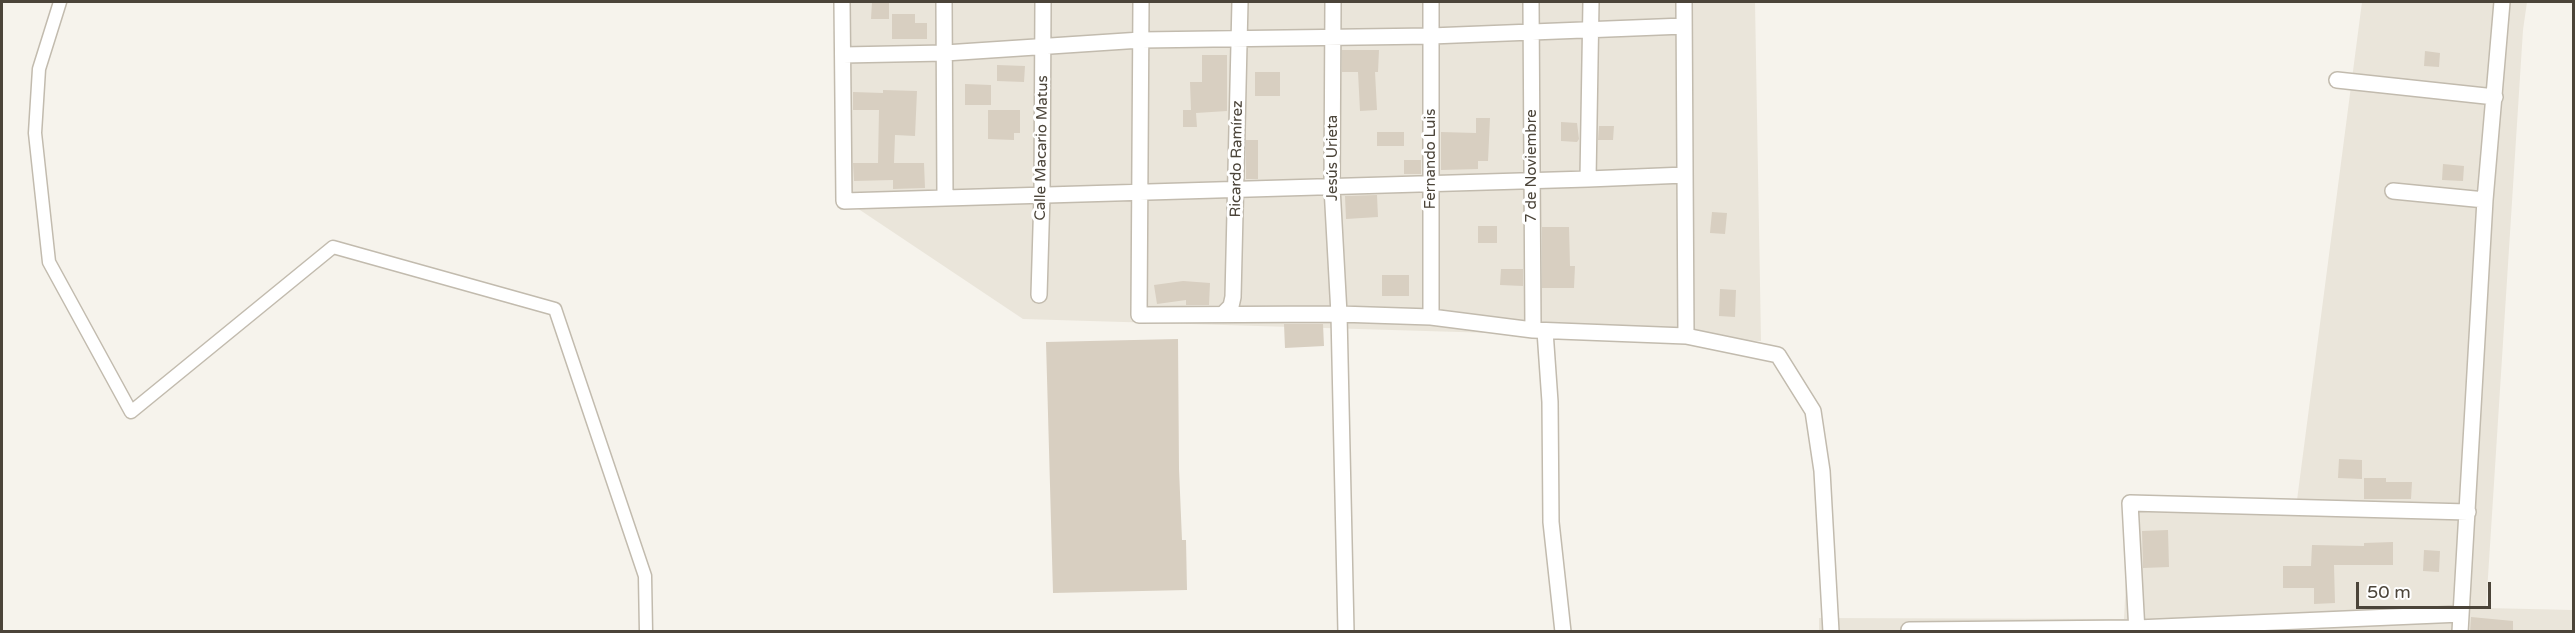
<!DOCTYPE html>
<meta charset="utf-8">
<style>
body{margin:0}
#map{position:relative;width:2575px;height:633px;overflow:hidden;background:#f6f3ec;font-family:"Varela Round",sans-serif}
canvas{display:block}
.frame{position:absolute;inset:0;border:3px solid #4b4439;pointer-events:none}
.scale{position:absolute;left:2356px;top:582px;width:135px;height:27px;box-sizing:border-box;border:3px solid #4b4439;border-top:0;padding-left:8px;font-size:18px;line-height:21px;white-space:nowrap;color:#4b4439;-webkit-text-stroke:4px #fff;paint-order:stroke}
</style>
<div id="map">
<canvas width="2575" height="633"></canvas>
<div class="frame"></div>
<div class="scale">50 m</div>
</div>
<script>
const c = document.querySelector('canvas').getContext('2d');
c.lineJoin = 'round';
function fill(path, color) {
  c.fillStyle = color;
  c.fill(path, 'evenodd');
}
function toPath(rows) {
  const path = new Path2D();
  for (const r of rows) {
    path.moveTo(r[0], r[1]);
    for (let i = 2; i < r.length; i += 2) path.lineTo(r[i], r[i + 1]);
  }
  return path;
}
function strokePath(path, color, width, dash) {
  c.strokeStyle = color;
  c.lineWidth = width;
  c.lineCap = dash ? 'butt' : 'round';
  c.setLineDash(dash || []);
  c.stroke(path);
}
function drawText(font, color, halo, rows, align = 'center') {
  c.font = font + ' "Varela Round",sans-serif';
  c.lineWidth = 6;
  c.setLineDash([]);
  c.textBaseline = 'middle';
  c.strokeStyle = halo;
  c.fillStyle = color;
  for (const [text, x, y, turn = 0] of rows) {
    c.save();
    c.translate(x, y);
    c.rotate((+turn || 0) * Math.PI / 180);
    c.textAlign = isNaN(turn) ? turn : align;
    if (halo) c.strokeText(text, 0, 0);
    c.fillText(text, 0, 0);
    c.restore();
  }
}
const residential = toPath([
 [839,2,1755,2,1761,341,1023,319,851,204],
 [2362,2,2527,2,2523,30,2486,608,2573,610,2573,631,1819,632,1819,618,2124,619,2130,503,2297,500]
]);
const building = toPath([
 [872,2,889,2,889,19,871,19],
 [892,14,915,14,915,23,927,23,927,39,892,39],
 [1342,50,1379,50,1378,72,1375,72,1377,110,1360,111,1358,72,1342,72],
 [2425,51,2440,53,2439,67,2424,66],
 [1202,55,1227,55,1227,111,1196,113,1197,127,1183,127,1183,110,1191,110,1190,82,1202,82],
 [997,65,1025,66,1024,82,997,81],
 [1255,72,1280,72,1280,96,1255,96],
 [965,84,991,85,991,105,965,105],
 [883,90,917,91,915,136,895,135,894,163,924,163,925,188,893,189,893,180,854,181,853,163,878,163,879,110,853,110,853,92,883,93],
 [988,110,1020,110,1020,133,1014,133,1014,140,988,139],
 [1476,118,1490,118,1488,161,1478,161,1478,169,1441,170,1441,132,1476,133],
 [1561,122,1577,123,1579,139,1577,142,1561,141],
 [1599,126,1614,126,1613,140,1598,140],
 [1377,132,1404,132,1404,146,1377,146],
 [1246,140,1258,140,1258,179,1246,179],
 [1404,160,1421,160,1421,174,1404,174],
 [2443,164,2464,166,2463,181,2442,180],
 [1377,195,1378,217,1346,219,1345,196],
 [1712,212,1727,213,1725,234,1710,233],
 [1478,226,1497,226,1497,243,1478,243],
 [1542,227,1569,227,1570,266,1575,266,1574,288,1542,288],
 [1501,269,1523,269,1523,286,1500,285],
 [1382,275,1409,275,1409,296,1382,296],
 [1183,281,1210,283,1209,305,1186,305,1186,300,1157,304,1154,285],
 [1720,289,1736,290,1735,317,1719,316],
 [1284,324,1323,324,1324,346,1285,348],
 [1178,339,1179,469,1182,540,1186,540,1187,590,1053,593,1046,342],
 [2339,459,2362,460,2362,479,2338,478],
 [2364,478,2386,478,2386,482,2412,482,2411,499,2364,499],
 [2168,530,2169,567,2143,568,2142,531],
 [2393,542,2393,565,2334,565,2335,603,2314,604,2314,588,2283,588,2283,566,2311,566,2312,545,2364,546,2364,543],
 [2424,550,2440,551,2439,572,2423,571],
 [2471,617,2513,621,2513,632,2470,632]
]);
const pedestrian = toPath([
 [60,2,39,69,35,133,49,262,131,412,333,247,555,309,645,576,646,632]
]);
const minor = toPath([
 [842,2,844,201,1588,179],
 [944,2,945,198],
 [1141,2,1139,315,1339,314,1431,317,1533,330,1686,336,1778,355,1813,411,1822,471,1831,632],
 [1333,2,1332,187,1339,314,1346,632],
 [1431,2,1431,317],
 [1531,2,1533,330],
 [1591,2,1588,179,1685,175],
 [1684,2,1686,336],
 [843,55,945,53,1141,40,1431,36,1684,26],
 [2337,80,2495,97],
 [2393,191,2485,200],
 [1039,295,1042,195,1043,2],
 [1223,314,1231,306,1233,297,1240,2],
 [1545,331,1550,402,1551,522,1563,632],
 [1909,630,2137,628,2461,614],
 [2137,632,2130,503,2468,512],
 [2460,632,2485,200,2502,2]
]);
const streetNames = [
 ["Calle Macario Matus",1042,148,-89],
 ["Jesús Urieta",1333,158,-90],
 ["Ricardo Ramírez",1237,159,-89],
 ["Fernando Luis",1431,159,-90],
 ["7 de Noviembre",1532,166,-90]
];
fill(residential, '#eae5da');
fill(building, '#d8cfc1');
strokePath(pedestrian, '#c2bbae', 15);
strokePath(minor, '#c2bbae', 18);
strokePath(pedestrian, '#fff', 12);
strokePath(minor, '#fff', 15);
drawText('15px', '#4b4439', '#fff', streetNames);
</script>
